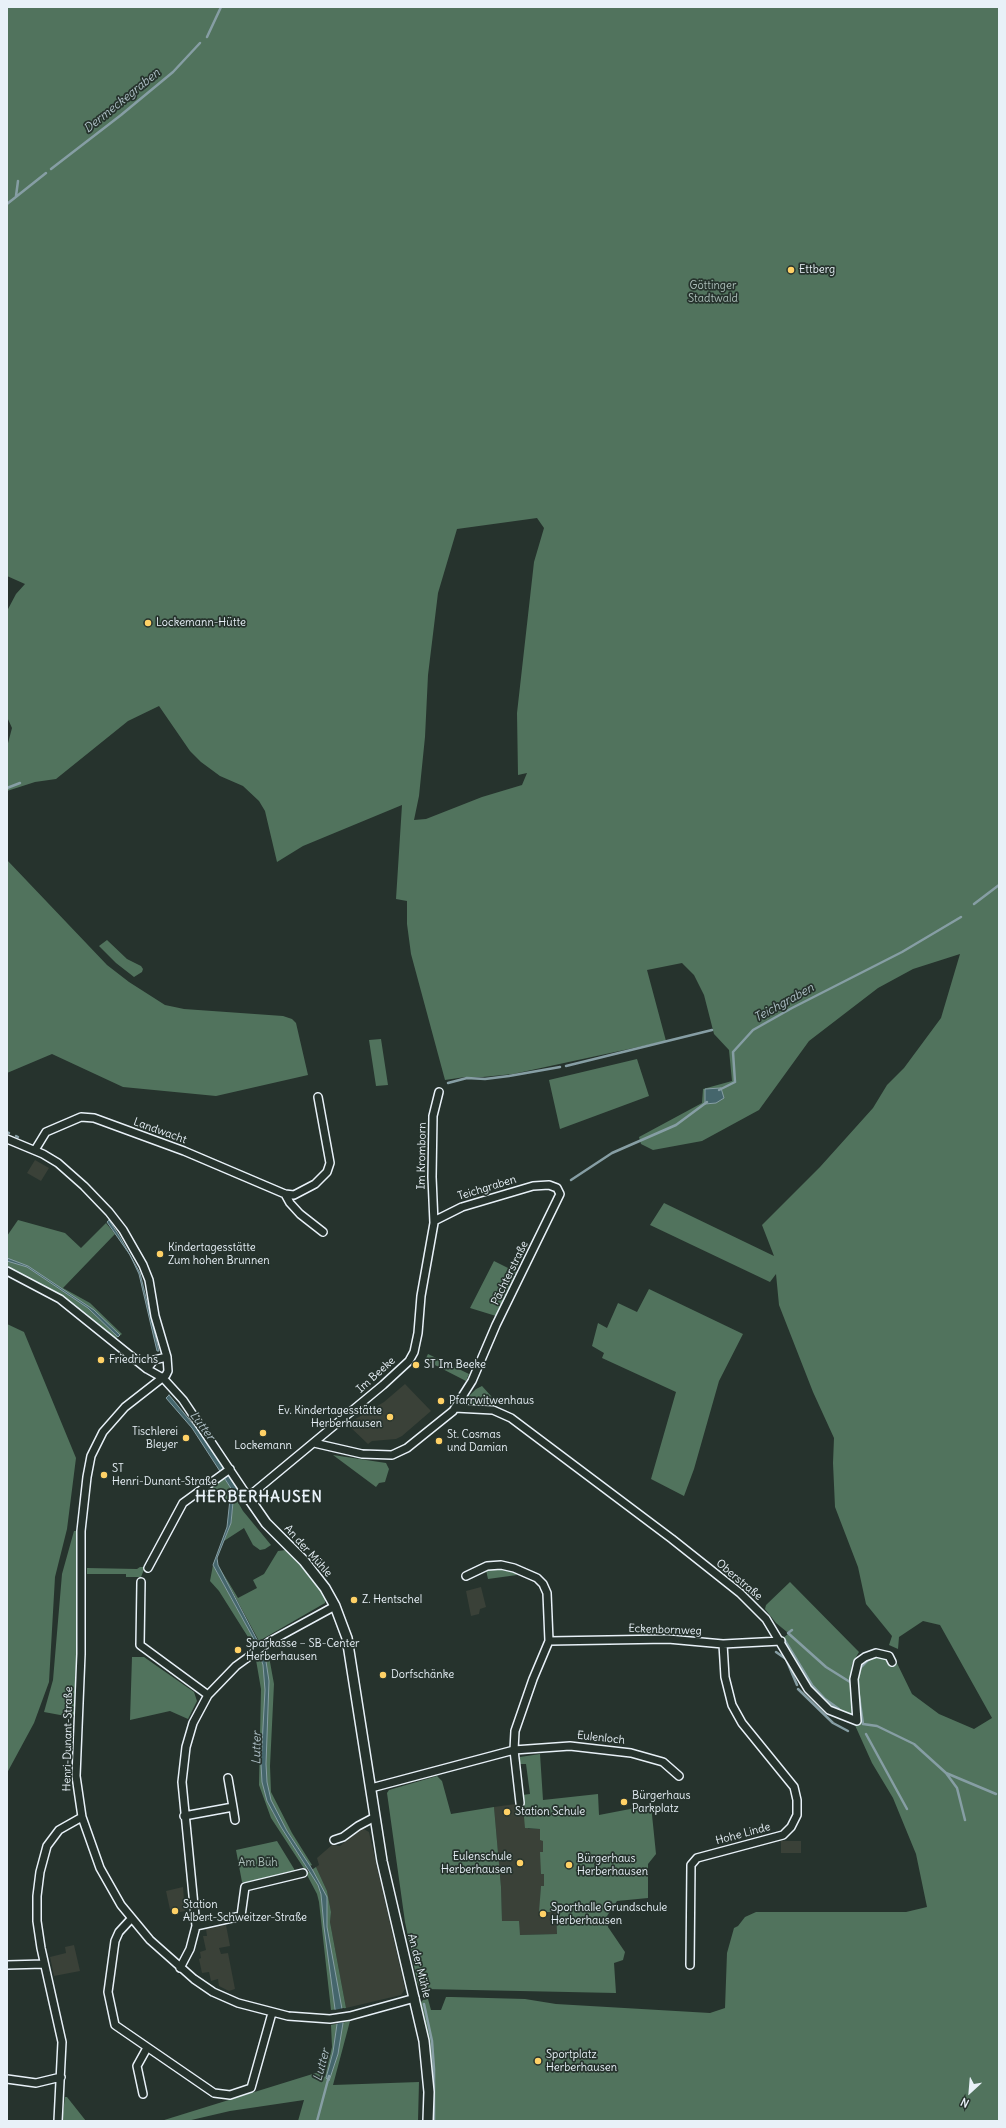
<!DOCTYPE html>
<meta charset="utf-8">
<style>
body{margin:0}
#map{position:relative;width:1006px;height:2128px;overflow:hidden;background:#26332d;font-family:Delius,sans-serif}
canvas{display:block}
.frame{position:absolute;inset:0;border:8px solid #e8f1f8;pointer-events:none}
.north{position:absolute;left:950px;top:2072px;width:40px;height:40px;-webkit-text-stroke:3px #26332d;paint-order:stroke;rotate:206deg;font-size:11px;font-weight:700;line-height:16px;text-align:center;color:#e8f1f8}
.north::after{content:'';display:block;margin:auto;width:14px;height:18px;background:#e8f1f8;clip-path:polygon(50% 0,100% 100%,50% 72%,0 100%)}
</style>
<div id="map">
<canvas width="1006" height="2128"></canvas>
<div class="frame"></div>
<div class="north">N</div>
</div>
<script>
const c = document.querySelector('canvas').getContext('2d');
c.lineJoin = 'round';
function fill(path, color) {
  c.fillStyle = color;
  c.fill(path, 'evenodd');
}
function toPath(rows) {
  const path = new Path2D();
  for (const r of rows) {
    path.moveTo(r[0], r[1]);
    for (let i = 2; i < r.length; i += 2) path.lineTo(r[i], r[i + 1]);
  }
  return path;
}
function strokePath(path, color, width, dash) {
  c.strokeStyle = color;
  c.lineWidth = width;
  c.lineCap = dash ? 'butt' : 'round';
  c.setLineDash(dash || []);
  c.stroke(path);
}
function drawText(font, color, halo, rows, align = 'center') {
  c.font = font + ' Delius,sans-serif';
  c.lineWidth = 3.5;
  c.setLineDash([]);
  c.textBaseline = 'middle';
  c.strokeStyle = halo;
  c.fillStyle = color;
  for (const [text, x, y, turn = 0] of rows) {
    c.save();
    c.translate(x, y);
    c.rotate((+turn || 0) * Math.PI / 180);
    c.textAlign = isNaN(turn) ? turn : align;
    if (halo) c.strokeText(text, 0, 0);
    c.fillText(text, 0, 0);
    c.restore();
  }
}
const built = toPath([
 [35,1160,49,1168,41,1181,27,1173],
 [405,1384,431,1411,402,1436,396,1439,372,1441,368,1444,347,1424,384,1402],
 [481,1587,486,1607,480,1609,479,1614,471,1616,466,1591],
 [523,1803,528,1829,540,1829,540,1840,543,1840,543,1852,541,1852,541,1874,544,1874,544,1886,541,1886,540,1912,556,1911,557,1934,520,1935,502,1922,501,1887,494,1807],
 [362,1828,369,1832,405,1989,401,1995,346,2008,330,1922,331,1912,327,1891,316,1867,319,1865,317,1858,332,1845,340,1846],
 [781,1841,801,1841,801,1853,781,1853],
 [183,1887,185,1911,171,1914,166,1891],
 [226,1925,230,1946,219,1948,221,1954,228,1953,235,1989,229,1991,219,1986,218,1979,211,1981,209,1972,202,1973,199,1959,201,1958,200,1952,206,1950,203,1936,207,1936,206,1929],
 [74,1945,80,1971,54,1976,50,1957,66,1953,65,1947]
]);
const green = toPath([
 [7,7,999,7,999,2121,431,2121,432,2067,420,2003,423,2000,428,1999,431,2010,441,2010,446,1997,452,1997,525,1999,556,2004,710,2013,725,2008,727,1953,734,1928,738,1926,745,1917,756,1912,906,1912,927,1907,916,1854,893,1798,872,1763,854,1723,823,1701,810,1686,783,1638,792,1631,791,1630,787,1632,776,1623,765,1609,766,1605,790,1582,859,1652,852,1664,850,1680,856,1679,863,1661,878,1656,893,1655,912,1694,939,1714,974,1729,992,1718,940,1625,923,1621,899,1637,898,1649,889,1645,892,1636,866,1604,858,1567,835,1507,833,1463,834,1438,813,1392,779,1305,776,1274,770,1282,650,1225,664,1203,774,1256,762,1225,820,1167,873,1108,887,1085,904,1068,941,1018,960,954,913,969,878,988,809,1041,759,1110,702,1141,653,1150,641,1144,639,1137,702,1103,703,1089,732,1081,729,1050,714,1034,704,995,694,975,682,963,647,970,666,1041,513,1074,483,1077,465,1077,445,1080,411,954,407,924,407,901,396,899,402,805,303,846,277,862,265,811,259,801,243,786,220,776,201,762,190,751,159,706,128,721,56,779,35,782,7,791,7,747,12,728,7,717,7,611,16,594,25,584,7,576],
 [537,518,544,528,534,562,517,713,518,775,527,773,522,785,482,797,426,819,414,820,419,796,425,737,428,675,438,593,457,529],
 [7,860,107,965,129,982,165,1005,184,1009,283,1016,292,1019,296,1023,308,1075,216,1096,123,1087,52,1054,7,1073],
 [107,940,127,959,141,966,143,969,142,972,134,977,116,963,99,946],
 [381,1039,388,1085,376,1086,369,1040],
 [637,1059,649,1096,560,1129,549,1080],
 [18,1220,65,1233,81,1248,106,1223,115,1234,63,1288,90,1303,122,1334,115,1339,69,1301,36,1281,7,1268,7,1236],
 [494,1261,516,1272,496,1316,470,1308],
 [649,1289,743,1334,719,1381,694,1469,684,1496,651,1479,676,1392,602,1358,604,1353,592,1346,598,1323,607,1328,618,1303,637,1312],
 [7,1324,24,1332,76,1458,67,1529,55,1577,49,1682,34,1723,7,1773],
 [428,1354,469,1374,466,1381,425,1360],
 [482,1386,491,1396,494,1403,491,1406,473,1406,466,1399,476,1389],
 [333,1455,386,1463,389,1469,385,1482,379,1483,376,1487],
 [223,1476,234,1493,230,1502,217,1494,209,1486],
 [236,1499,243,1511,271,1545,265,1549,260,1550,253,1545,244,1528,224,1541,231,1523,233,1502],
 [74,1531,78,1531,77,1672,74,1716,71,1717,44,1712,53,1680,62,1574],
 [286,1550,309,1574,325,1595,325,1603,259,1641,218,1565,238,1598,257,1588,253,1580,264,1574,278,1551],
 [213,1565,256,1643,253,1645,219,1591,210,1581],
 [140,1567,145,1567,141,1577,126,1577,126,1574,87,1574,87,1568,137,1569],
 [495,1569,512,1571,517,1575,488,1579,486,1570],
 [268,1651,274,1684,270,1766,271,1792,292,1833,312,1865,310,1866,287,1831,276,1811,272,1811,307,1868,305,1870,271,1818,259,1785,261,1689,256,1660],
 [132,1657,144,1657,194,1692,197,1701,188,1719,170,1711,130,1720],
 [540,1754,543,1800,598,1794,599,1815,651,1805,656,1854,648,1864,648,1898,617,1901,607,1916,608,1927,625,1952,623,1960,614,1963,616,1993,424,1989,418,1985,405,1922,387,1793,389,1790,437,1776,442,1781,451,1814,494,1807,501,1887,502,1921,519,1921,520,1935,557,1934,556,1912,539,1912,541,1886,544,1886,544,1874,541,1874,540,1852,543,1852,543,1841,540,1840,540,1829,525,1828,522,1795,530,1794,526,1764,519,1764,518,1760,520,1757],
 [277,1841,296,1872,251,1884,242,1882,236,1850],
 [316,1867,327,1891,331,1912,330,1922,346,2008,331,2010,319,1902,317,1894,307,1875,307,1873],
 [350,2021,333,2085,419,2082,418,2121,298,2121,304,2100,230,2111,187,2121,161,2121,319,2072,325,2077,332,2047,331,2025],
 [65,2097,67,2097,86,2121,62,2121]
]);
const water = toPath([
 [721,1088,724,1098,716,1103,705,1104,705,1089,721,1088],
 [109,1220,120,1237,140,1273,159,1351,157,1351,139,1274,130,1255,107,1222,109,1220],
 [7,1258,28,1266,94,1310,120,1335,118,1337,88,1308,27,1267,7,1261,7,1258],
 [169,1395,197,1429,241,1495,233,1502,231,1523,217,1558,218,1565,265,1655,269,1681,266,1764,267,1782,271,1800,287,1831,312,1869,327,1897,327,1927,342,2009,343,2023,338,2054,329,2081,326,2078,333,2052,337,2024,324,1927,321,1894,318,1885,281,1827,267,1801,262,1782,261,1764,265,1690,263,1665,256,1643,213,1565,227,1527,230,1499,234,1493,192,1428,166,1398,169,1395]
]);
const pier = toPath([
 [344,2008,345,2022,335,2024,334,2010]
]);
const stream = toPath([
 [207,37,221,7],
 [51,169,121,115,173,72,200,43],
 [16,196,18,181],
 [7,204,46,173],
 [7,788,20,783],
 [974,904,999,885],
 [566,1066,712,1030],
 [448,1083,467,1078,485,1079,509,1076,560,1067],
 [719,1090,735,1082,733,1052,753,1030,792,1008,902,952,961,917],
 [7,1132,9,1133],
 [16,1136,18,1137],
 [571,1180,612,1153,676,1125,707,1102],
 [792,1630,788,1633,826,1667,850,1682],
 [784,1639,812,1685,825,1699,839,1709],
 [776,1652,786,1659,797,1685],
 [860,1668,869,1659],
 [798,1689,833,1723,848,1731],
 [859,1696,863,1724,877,1726,914,1744,946,1773,957,1788,965,1820],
 [866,1734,907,1809],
 [946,1773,996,1794],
 [424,2004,432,2041,434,2069,434,2121],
 [317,2121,329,2076]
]);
const minor = toPath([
 [7,1139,43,1154,58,1163,84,1186,109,1212,123,1230,143,1265,149,1280,155,1316,167,1357,168,1371,166,1375,125,1407,103,1432,91,1456,87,1477,81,1531,81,1654,76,1776,82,1817,100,1868,121,1905,150,1940,194,1979,213,1992,238,2003,288,2016,330,2019,350,2016,415,1998],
 [35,1150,46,1132,81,1117,94,1118,184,1151,285,1194,294,1195,315,1184,327,1172,330,1163,318,1097],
 [285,1194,290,1203,300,1214,323,1232],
 [7,1271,60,1299,147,1369,163,1378,183,1400,248,1497,383,1385,409,1361,414,1352,418,1333,421,1296,434,1223,432,1177,433,1116,439,1092],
 [147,1369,154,1360,167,1357],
 [455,1408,493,1410,511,1418,672,1539,740,1593,766,1619,808,1689,829,1710,857,1721,854,1679,858,1662,865,1657,876,1653,889,1656,892,1662],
 [314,1443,362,1454,392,1455,407,1448,453,1411,472,1381,496,1325,560,1194,557,1188,549,1185,533,1186,462,1207,434,1221],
 [148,1568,183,1503,230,1469],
 [466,1576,487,1566,501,1565,514,1568,537,1578,543,1584,547,1593,549,1641],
 [141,1582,140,1645,208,1695],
 [371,1788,514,1750,570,1746,631,1753,663,1762,679,1776],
 [520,1803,514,1750,515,1731,533,1679,549,1641,668,1639,723,1644,781,1641],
 [233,1807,235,1820],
 [184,1816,233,1807,228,1778],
 [334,1840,343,1837,358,1826,375,1817],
 [131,1919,119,1932,115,1941,108,1992,115,2025,214,2093,230,2095,251,2088,272,2013],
 [196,1926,241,1916,245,1887,303,1873],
 [7,1965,44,1964],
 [690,1965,691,1865,697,1858,783,1835,791,1827,797,1815,797,1800,794,1787,742,1723,732,1705,725,1677,723,1644],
 [180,1968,190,1949,196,1926,182,1782,186,1747,193,1723,208,1695,236,1666,269,1642,335,1606],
 [7,2079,36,2083,61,2077],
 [143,2094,137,2066,147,2048],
 [58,2121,62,2042,41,1948,37,1921,37,1896,40,1872,47,1846,59,1830,82,1817]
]);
const tertiary = toPath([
 [248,1497,266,1523,304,1561,325,1588,335,1606,347,1638,382,1861,424,2041,429,2092,428,2121]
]);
const markers = [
 [791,270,4,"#ffd166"],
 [148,623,4,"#ffd166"],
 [160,1254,4,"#ffd166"],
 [101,1360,4,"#ffd166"],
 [416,1365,4,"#ffd166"],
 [441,1401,4,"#ffd166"],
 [390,1417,4,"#ffd166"],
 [263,1433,4,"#ffd166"],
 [186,1438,4,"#ffd166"],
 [439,1441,4,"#ffd166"],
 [104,1475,4,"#ffd166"],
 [354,1600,4,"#ffd166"],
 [238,1650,4,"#ffd166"],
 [383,1675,4,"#ffd166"],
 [624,1802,4,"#ffd166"],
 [507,1812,4,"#ffd166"],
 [520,1863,4,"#ffd166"],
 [569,1865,4,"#ffd166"],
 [175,1911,4,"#ffd166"],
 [543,1914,4,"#ffd166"],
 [538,2061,4,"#ffd166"]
];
const poiNames = [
 ["Ettberg",799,270],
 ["Lockemann-Hütte",156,623],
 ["Kindertagesstätte",168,1248],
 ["Zum hohen Brunnen",168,1261],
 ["Friedrichs",109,1360],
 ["ST Im Beeke",424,1365],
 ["Pfarrwitwenhaus",449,1401],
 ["Ev. Kindertagesstätte",382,1411,"right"],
 ["Herberhausen",382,1424,"right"],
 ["Tischlerei",178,1432,"right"],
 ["Bleyer",178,1445,"right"],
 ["St. Cosmas",447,1435],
 ["und Damian",447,1448],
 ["Lockemann",263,1446,"center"],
 ["ST",112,1469],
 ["Henri-Dunant-Straße",112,1482],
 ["Z. Hentschel",362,1600],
 ["Sparkasse – SB-Center",246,1644],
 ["Herberhausen",246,1657],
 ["Dorfschänke",391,1675],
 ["Bürgerhaus",632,1796],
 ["Parkplatz",632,1809],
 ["Station Schule",515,1812],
 ["Eulenschule",512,1857,"right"],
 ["Herberhausen",512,1870,"right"],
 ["Bürgerhaus",577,1859],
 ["Herberhausen",577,1872],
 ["Station",183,1905],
 ["Albert-Schweitzer-Straße",183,1918],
 ["Sporthalle Grundschule",551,1908],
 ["Herberhausen",551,1921],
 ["Sportplatz",546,2055],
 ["Herberhausen",546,2068]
];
const parkNames = [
 ["Göttinger",713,286],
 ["Stadtwald",713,299],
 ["Am Büh",258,1863]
];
const streetNames = [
 ["Landwacht",160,1131,20],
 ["Im Kromborn",422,1156,-89],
 ["Teichgraben",487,1188,-17],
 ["Pächterstraße",510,1273,-64],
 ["Im Beeke",376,1375,-42],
 ["An der Mühle",308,1551,48],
 ["Oberstraße",739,1580,40],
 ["Eckenbornweg",665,1630,2],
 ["Eulenloch",601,1738,6],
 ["Henri-Dunant-Straße",68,1739,-89],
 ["Hohe Linde",743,1834,-15],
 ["An der Mühle",419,1966,76]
];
const waterNames = [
 ["Dermeckegraben",122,101,-39],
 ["Teichgraben",784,1003,-29],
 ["Lutter",202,1426,53],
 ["Lutter",257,1748,-89],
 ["Lutter",322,2065,-75]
];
const districtNames = [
 ["HERBERHAUSEN",259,1498]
];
fill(built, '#3a4138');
fill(green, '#51735d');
fill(water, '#45666c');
strokePath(water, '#869ea4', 1);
fill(pier, '#26332d');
strokePath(stream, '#869ea4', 2.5);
strokePath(minor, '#e8f1f8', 10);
strokePath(tertiary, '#e8f1f8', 12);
strokePath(minor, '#26332d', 7);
strokePath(tertiary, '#26332d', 9);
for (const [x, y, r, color] of markers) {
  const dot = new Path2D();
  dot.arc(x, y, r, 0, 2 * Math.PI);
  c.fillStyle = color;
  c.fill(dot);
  strokePath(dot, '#26332d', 1.5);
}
drawText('11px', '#e8f1f8', '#26332d', poiNames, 'left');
drawText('11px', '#acbfba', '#26332d', parkNames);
drawText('11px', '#e8f1f8', '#26332d', streetNames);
drawText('italic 12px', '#afc0c7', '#26332d', waterNames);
c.letterSpacing = '1px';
drawText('bold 15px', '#e8f1f8', '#26332d', districtNames);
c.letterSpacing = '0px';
</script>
